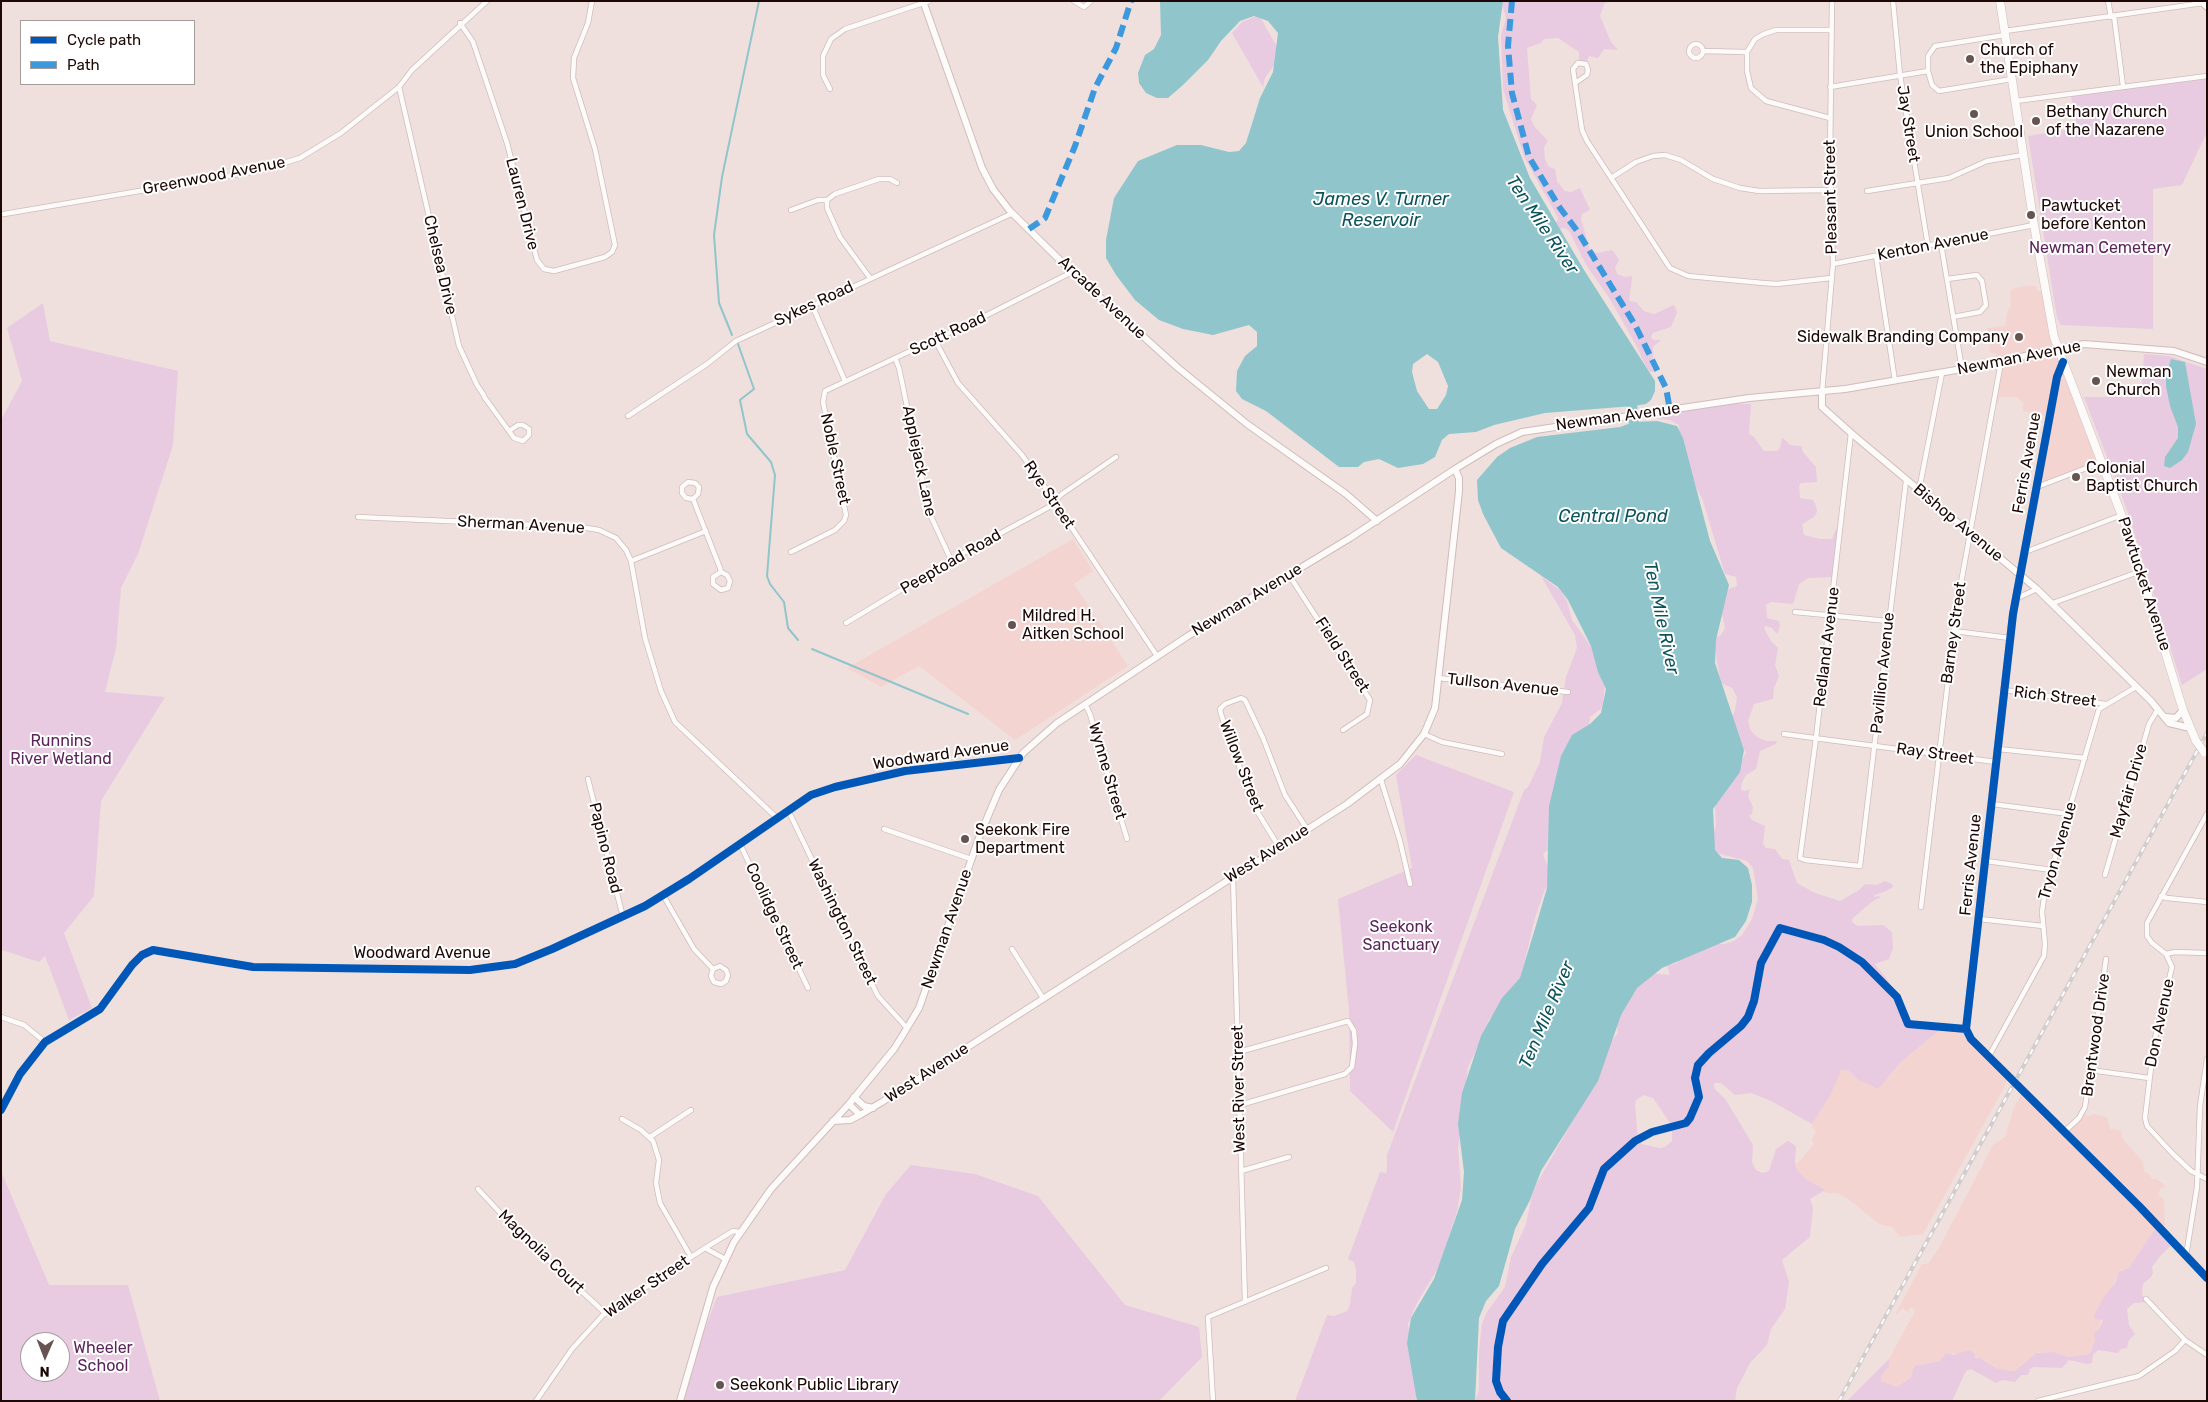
<!DOCTYPE html>
<style>
body{margin:0}
#map{position:relative;width:2208px;height:1402px;overflow:hidden;background:#efe0dd;font-family:Rubik,sans-serif}
canvas{display:block}
.frame{position:absolute;inset:0;border:2px solid #1e0806;pointer-events:none}
.legend{position:absolute;left:20px;top:20px;width:175px;height:65px;box-sizing:border-box;background:#fff;border:1px solid #a59c9b;margin:0;padding:6px 9px;list-style:none;font-size:15px;color:#1e0806}
.legend li{display:flex;align-items:center;gap:10px;height:25px}
.legend b{width:25px;border:1px solid #a59c9b}
.north{position:absolute;left:20px;top:1332px;width:50px;height:50px;box-sizing:border-box;background:#fff;border:1px solid #a59c9b;border-radius:50%;rotate:181deg;font-size:14px;font-weight:700;line-height:20px;text-align:center;color:#1e0806}
.north::after{content:'';display:block;margin:auto;width:18px;height:22px;background:#675451;clip-path:polygon(50% 0,100% 100%,50% 72%,0 100%)}
</style>
<div id="map">
<canvas width="2208" height="1402"></canvas>
<div class="frame"></div>
<ul class="legend">
<li><b style="height:6px;background:#0057b8"></b>Cycle path</li>
<li><b style="height:6px;background:#3c99dd"></b>Path</li>
</ul>
<div class="north">N</div>
</div>
<script>
const c = document.querySelector('canvas').getContext('2d');
c.lineJoin = 'round';
function fill(path, color) {
  c.fillStyle = color;
  c.fill(path, 'evenodd');
}
function toPath(rows) {
  const path = new Path2D();
  for (const r of rows) {
    if (r.length === 3) {
      path.moveTo(r[0] + r[2], r[1]);
      path.arc(r[0], r[1], r[2], 0, 2 * Math.PI);
      continue;
    }
    path.moveTo(r[0], r[1]);
    for (let i = 2; i < r.length; i += 2) path.lineTo(r[i], r[i + 1]);
  }
  return path;
}
function strokePath(path, color, width, dash) {
  c.strokeStyle = color;
  c.lineWidth = width;
  c.lineCap = dash ? 'butt' : 'round';
  c.setLineDash(dash || []);
  c.stroke(path);
}
function drawText(font, color, halo, rows, align = 'center') {
  c.font = font + ' Rubik,sans-serif';
  c.lineWidth = 4;
  c.setLineDash([]);
  c.textBaseline = 'middle';
  c.strokeStyle = halo;
  c.fillStyle = color;
  for (const [text, x, y, turn = 0] of rows) {
    c.save();
    c.translate(x, y);
    c.rotate((+turn || 0) * Math.PI / 180);
    c.textAlign = isNaN(turn) ? turn : align;
    if (halo) c.strokeText(text, 0, 0);
    c.fillText(text, 0, 0);
    c.restore();
  }
}
const built = toPath([
 [2028,286,2036,286,2037,291,2044,292,2051,320,2101,461,2040,483,2049,415,2044,416,2038,412,2023,412,2023,403,2017,397,2000,397,1997,404,1994,403,2000,362,1984,363,1981,358,1992,358,1998,354,1990,352,1987,328,2005,326,2007,313,2011,306,2010,292,2014,288],
 [1073,539,1093,571,1074,584,1128,666,1015,740,919,666,881,687,847,668],
 [1965,1017,1972,1036,2009,1075,2005,1086,1923,1234,1900,1237,1892,1227,1879,1224,1847,1198,1837,1193,1827,1193,1806,1179,1797,1170,1796,1165,1814,1144,1812,1139,1816,1131,1812,1128,1812,1124,1830,1096,1836,1077,1841,1070,1848,1070,1857,1079,1887,1079,1902,1061,1940,1030,1958,1028,1961,1030],
 [2023,1091,2064,1130,2082,1113,2089,1116,2093,1114,2107,1117,2110,1129,2121,1131,2122,1138,2143,1162,2144,1172,2148,1173,2152,1179,2156,1179,2164,1184,2165,1187,2160,1189,2158,1195,2164,1200,2165,1224,2154,1230,2129,1268,2115,1279,2090,1354,2068,1357,2044,1352,2036,1353,2015,1371,2010,1371,1996,1368,1980,1358,1947,1353,1940,1361,1914,1366,1911,1377,1897,1387,1881,1381,1881,1376,1889,1366,1889,1359,1915,1311,1912,1307,1907,1312,1902,1308,1897,1315,1896,1313,1922,1264,1928,1264,1940,1246,1993,1145,2005,1137,2014,1107]
]);
const green = toPath([
 [1501,1,1610,1,1604,4,1600,16,1611,42,1618,50,1604,49,1598,58,1589,56,1586,64,1579,62,1579,52,1558,38,1544,39,1541,43,1527,48,1531,99,1537,105,1531,119,1534,126,1548,141,1544,147,1545,159,1549,167,1555,169,1557,181,1565,191,1571,192,1580,188,1590,210,1582,214,1581,219,1590,250,1597,253,1612,250,1614,252,1619,260,1615,268,1617,274,1625,277,1632,276,1632,279,1629,301,1636,302,1644,311,1654,314,1674,305,1677,312,1671,327,1653,333,1651,337,1653,340,1661,340,1653,347,1653,361,1657,370,1655,372,1650,372,1646,367,1636,345,1608,296,1586,265,1569,231,1565,228,1559,229,1555,224,1558,219,1556,214,1524,157,1503,89,1501,35,1506,18],
 [1256,16,1260,17,1279,50,1275,64,1265,78,1263,87,1232,33,1242,22],
 [2207,78,2207,132,2182,185,2153,189,2153,329,2061,325,2057,318,2028,136,2077,128,2071,96],
 [43,303,50,341,178,371,173,445,138,554,121,588,116,648,105,692,165,697,101,801,94,896,64,933,92,1008,69,1020,45,956,39,962,2,950,1,946,1,420,22,381,7,328],
 [2144,354,2169,356,2207,369,2207,669,2182,685,2127,510,2084,397,2141,397],
 [1742,397,1740,404,1751,404,1749,434,1754,437,1764,451,1777,451,1780,448,1782,438,1784,439,1790,445,1801,446,1803,452,1816,467,1817,482,1801,483,1799,486,1800,498,1813,500,1816,506,1817,512,1814,517,1802,524,1804,535,1820,539,1832,539,1836,529,1840,532,1835,577,1808,578,1799,584,1793,604,1771,602,1766,605,1767,618,1779,621,1780,626,1777,634,1772,628,1766,626,1764,628,1771,641,1778,648,1775,665,1779,676,1774,688,1773,699,1754,704,1748,721,1751,731,1757,737,1766,741,1777,741,1776,744,1760,751,1756,769,1746,775,1742,783,1741,790,1745,791,1750,789,1748,796,1753,807,1752,814,1749,816,1752,820,1765,826,1763,844,1766,848,1775,849,1782,859,1789,860,1797,883,1815,893,1840,901,1859,890,1865,884,1877,885,1885,881,1892,884,1893,887,1886,891,1875,895,1873,897,1879,896,1880,898,1874,900,1853,918,1852,922,1858,926,1883,925,1892,932,1893,948,1889,959,1875,964,1889,982,1911,1027,1940,1030,1902,1061,1878,1089,1857,1079,1848,1070,1841,1070,1830,1096,1812,1124,1771,1101,1751,1093,1735,1095,1721,1083,1714,1083,1714,1088,1726,1100,1753,1145,1752,1162,1756,1170,1763,1173,1769,1171,1776,1149,1788,1141,1796,1146,1795,1162,1797,1170,1806,1179,1825,1190,1810,1199,1813,1208,1810,1237,1782,1260,1789,1282,1785,1309,1771,1329,1767,1345,1750,1363,1737,1388,1735,1401,1475,1401,1479,1390,1479,1352,1482,1323,1487,1312,1505,1287,1511,1257,1526,1224,1532,1195,1537,1183,1575,1117,1611,1041,1618,1033,1615,1013,1649,973,1670,975,1667,966,1677,963,1683,955,1713,944,1724,944,1734,941,1742,935,1752,919,1758,899,1753,868,1747,861,1717,853,1710,845,1716,825,1715,805,1746,753,1736,734,1731,719,1735,710,1737,697,1732,688,1721,683,1713,639,1721,635,1725,628,1721,609,1726,590,1737,586,1736,577,1725,574,1724,571,1703,501,1692,478,1679,433,1679,425,1670,420,1659,419,1656,412],
 [1644,1095,1653,1098,1672,1126,1672,1141,1665,1147,1659,1148,1642,1144,1638,1140,1635,1105,1636,1100],
 [1541,576,1560,590,1567,601,1572,620,1595,652,1595,661,1602,670,1605,682,1603,703,1601,709,1590,717,1589,727,1552,846,1543,854,1553,881,1545,889,1535,918,1520,981,1488,1021,1486,1030,1468,1067,1458,1149,1461,1188,1457,1211,1440,1265,1418,1301,1408,1324,1417,1397,1415,1401,1295,1401,1327,1315,1334,1316,1347,1311,1350,1305,1352,1288,1356,1283,1356,1269,1354,1262,1348,1259,1380,1172,1386,1173,1387,1169,1387,1155,1524,790,1528,787,1540,762,1544,737,1562,703,1566,677,1577,648,1575,635],
 [1416,755,1514,792,1393,1132,1350,1091,1349,1010,1338,899,1412,868,1396,775],
 [911,1165,975,1174,1038,1196,1125,1305,1199,1327,1202,1357,1159,1401,682,1401,682,1390,717,1297,845,1270,886,1194],
 [1,1171,49,1285,128,1285,160,1401,1,1401],
 [30,1342,60,1342,60,1372,30,1372],
 [2165,1224,2163,1228,2175,1242,2160,1256,2152,1267,2153,1273,2151,1277,2143,1284,2142,1295,2148,1302,2134,1303,2127,1309,2129,1325,2135,1334,2129,1340,2127,1348,2121,1349,2118,1353,2098,1350,2093,1355,2092,1363,2087,1364,2069,1360,2062,1368,2034,1367,2030,1369,2028,1375,2021,1375,2015,1382,2002,1380,1996,1383,1971,1369,1966,1371,1952,1401,1847,1401,1889,1359,1889,1366,1881,1376,1881,1381,1897,1387,1911,1377,1914,1366,1940,1361,1946,1353,1954,1355,1969,1350,1974,1353,1975,1358,1980,1358,1996,1368,2010,1371,2015,1371,2036,1353,2053,1352,2068,1357,2090,1354,2095,1340,2094,1334,2099,1329,2103,1320,2095,1319,2094,1315,2105,1295,2115,1283,2119,1272,2129,1268,2154,1230]
]);
const water = toPath([
 [1160,1,1503,1,1498,37,1503,110,1530,178,1584,270,1655,381,1655,391,1651,400,1646,404,1633,406,1545,413,1494,425,1476,432,1449,434,1442,440,1435,457,1423,464,1398,468,1379,459,1364,462,1358,467,1339,467,1266,411,1242,399,1236,391,1237,371,1245,356,1257,346,1257,332,1249,325,1213,335,1183,329,1159,320,1135,300,1116,275,1106,258,1106,240,1114,198,1138,161,1177,145,1201,145,1229,152,1239,151,1246,143,1260,98,1273,72,1278,33,1268,21,1254,16,1240,21,1221,41,1208,60,1183,85,1168,98,1157,98,1146,93,1139,83,1138,73,1145,55,1154,49,1161,35],
 [1427,354,1438,362,1448,386,1446,395,1437,409,1429,409,1417,391,1412,372,1413,364],
 [2171,359,2185,362,2196,424,2188,452,2182,460,2170,468,2164,466,2165,457,2178,438,2178,427,2170,406,2166,386,2166,376],
 [1657,421,1677,426,1683,438,1710,541,1729,585,1716,640,1715,663,1744,750,1740,772,1713,809,1715,850,1722,858,1739,860,1748,868,1752,885,1752,902,1746,921,1735,937,1662,968,1637,988,1621,1015,1598,1081,1541,1171,1530,1200,1515,1229,1499,1286,1486,1301,1479,1318,1475,1401,1417,1401,1407,1343,1411,1318,1434,1279,1462,1200,1464,1172,1458,1124,1462,1093,1481,1036,1502,998,1520,978,1537,922,1547,888,1549,806,1561,756,1572,735,1590,724,1601,713,1606,689,1598,672,1591,646,1568,600,1558,587,1501,548,1483,514,1478,500,1477,480,1497,457,1510,448,1537,437,1620,427,1634,422]
]);
const stream = toPath([
 [732,335,719,303,714,235,722,177,759,1],
 [738,344,754,389,740,400,747,434,771,462,775,475,767,576,770,584,784,602,788,628,798,640],
 [812,649,968,714]
]);
const river = toPath([
 [1631,394,1635,434]
]);
const street = toPath([
 [1074,1,1084,7,1091,1],
 [1893,1,1900,75,1928,246],
 [2108,1,2111,17],
 [2114,16,2123,86],
 [460,23,473,42,507,143,537,260,544,269,554,271,605,257,612,252,615,245,595,149,573,78,574,58,588,23,592,1],
 [2005,31,2203,3],
 [2005,35,1935,46,1928,56,1928,71,1932,85,1939,91,2012,79],
 [1696,51,7],
 [1703,51,1747,52],
 [1578,63,1586,64,1588,70,1587,75,1575,83,1573,69,1578,63],
 [1575,83,1582,130,1587,141,1670,268,1688,276,1763,283,1777,284,1831,278],
 [399,87,459,346,477,385,483,394,485,398,509,431,514,438,523,441,529,435,529,429,523,425,518,425,509,431],
 [1830,87,1928,71],
 [830,89,823,75,823,56,831,39,845,29,929,1],
 [2016,101,2207,76],
 [1830,118,1766,101,1751,88,1747,71,1747,52,1755,39,1764,34,1776,30,1830,30],
 [1611,178,1636,162,1653,156,1665,155,1681,160,1713,179,1740,188,1759,191,1830,190],
 [1867,191,1949,178,1987,161,2023,155],
 [827,200,827,208,840,237,870,278],
 [791,210,818,200,827,200,835,194,879,179,890,179,897,183],
 [4,214,257,171,300,158,341,133,399,87,412,70,487,1],
 [1941,244,1962,369],
 [1876,256,1895,381],
 [1833,264,2034,225],
 [1947,279,1977,275,1982,281,1986,305,1980,312,1953,317],
 [812,305,845,381],
 [935,340,958,383,1022,455,1042,483,1157,656],
 [895,358,899,368,929,512,951,560],
 [1822,392,1833,264,1830,158,1832,1],
 [628,416,707,364,736,341,1013,213],
 [1851,433,1816,738,1800,858,1805,860,1860,866,1906,481],
 [2037,487,2102,462],
 [1919,490,1942,373],
 [693,499,698,494,699,487,695,483,688,482,682,487,682,493,686,498,693,499,720,568,721,572,713,577,713,584,721,590,728,588,730,581,727,575,721,572],
 [358,517,581,527,599,530,616,538,626,550,631,561,645,638,661,691,675,722,777,818],
 [791,552,835,530,844,521,846,515,823,402,825,391,989,314,1072,272],
 [2025,552,2122,515],
 [631,561,706,531],
 [1289,575,1370,700,1367,714,1343,730],
 [2015,599,2037,589],
 [2053,603,2141,571],
 [1795,612,1888,621],
 [846,623,951,560,1049,507,1062,494,1116,457],
 [1954,631,2010,638],
 [1438,678,1568,692],
 [2004,690,2106,704],
 [1085,704,1090,714,1127,839],
 [1424,734,1442,742,1502,754],
 [1784,734,1996,762],
 [1998,749,2085,758],
 [588,779,623,917],
 [1381,780,1400,841,1410,884],
 [1992,804,2069,814],
 [788,810,868,976,878,996,907,1028],
 [2207,814,2147,923,2147,936,2152,943,2166,954,2172,967,2154,1042,2145,1118,2147,1126,2172,1153,2191,1171,2207,1179],
 [884,829,971,859],
 [740,844,808,988],
 [1279,847,1255,808,1244,780,1221,714,1220,709,1225,704,1241,698,1245,700,1263,738,1285,795,1307,829],
 [1986,861,2052,870],
 [2105,875,2149,724,2158,709],
 [1233,877,1245,1302],
 [663,895,694,949,713,969,720,966,726,970,728,975,726,981,721,984,714,982,711,976,713,969],
 [2161,896,2167,898,2207,902],
 [1921,907,1957,605,2001,362],
 [1979,919,2043,926],
 [1012,949,1043,998],
 [2166,954,2175,952,2207,953],
 [1,1017,24,1025,45,1042],
 [1239,1052,1348,1021,1354,1031,1355,1044,1352,1067,1345,1074,1240,1105],
 [1989,1056,2044,956,2045,944,2042,912,2045,891,2099,709,2136,687],
 [2090,1070,2149,1078],
 [1,1110,20,1074,45,1042,100,1009,132,965,142,955,153,950,253,967,470,970,515,964,552,949,645,906,689,879,811,795,835,787,905,771,1019,758],
 [622,1119,641,1130,653,1141,659,1160,656,1183,660,1203,691,1257],
 [2064,1132,2079,1118,2085,1107,2106,959],
 [650,1137,691,1110],
 [1241,1171,1289,1157],
 [478,1189,519,1233,605,1313],
 [705,1248,733,1231,740,1232],
 [2186,1256,2197,1187,2200,1106,2207,1059],
 [2146,1299,2185,1340,2207,1355],
 [536,1401,572,1349,603,1315,705,1248,725,1259],
 [1213,1401,1208,1317,1326,1268],
 [2038,1401,2139,1376,2175,1351,2185,1340]
]);
const secondary = toPath([
 [923,1,982,168,993,189,1010,211,1072,272,1177,367,1247,424,1346,494,1377,521],
 [2201,1,2207,7],
 [2063,362,2057,377,2013,614,1966,1029,1971,1039,2140,1207,2207,1278],
 [1822,392,1822,407,1851,433,2037,589,2151,701,2169,723,2190,728],
 [2166,717,2176,718,2183,710],
 [854,1097,864,1106,873,1108],
 [849,1104,860,1115,882,1102,1347,804,1400,764,1424,734,1435,708,1459,491,1459,478,1455,469],
 [833,1121,850,1120,860,1115],
 [680,1401,713,1287,734,1242,771,1189,849,1104,894,1049,904,1033,919,1008,980,835,999,790,1023,753,1057,723,1188,636,1350,538,1455,469,1496,444,1522,432,1749,398,1845,389,1962,369,2084,344,2174,351,2207,362]
]);
const primary = toPath([
 [2000,1,2034,225,2054,337,2131,540,2183,710,2196,741]
]);
const rail = toPath([
 [1839,1401,2207,733]
]);
const primaryBridge = toPath([
 [2196,741,2204,752]
]);
const quiet = toPath([
 [1512,1,1508,46,1512,93,1529,157,1560,208,1578,232,1635,325,1666,388,1670,410],
 [1029,229,1045,218,1075,146,1095,88,1116,48,1131,1]
]);
const cycleway = toPath([
 [2063,362,2057,377,2013,614,1966,1029,1971,1039,2140,1207,2207,1278],
 [1,1110,20,1074,45,1042,100,1009,132,965,142,955,153,950,253,967,470,970,515,964,552,949,645,906,689,879,811,795,835,787,905,771,1019,758],
 [1507,1401,1500,1392,1496,1381,1498,1347,1503,1321,1542,1264,1589,1208,1604,1169,1635,1141,1652,1132,1686,1123,1690,1118,1699,1097,1695,1078,1698,1065,1709,1053,1741,1026,1748,1017,1754,1001,1761,963,1780,928,1824,940,1839,947,1862,962,1897,997,1908,1024,1966,1029]
]);
const markers = [
 [1970,59,5,"#675451"],
 [1974,114,5,"#675451"],
 [2036,121,5,"#675451"],
 [2031,215,5,"#675451"],
 [2019,337,5,"#675451"],
 [2096,381,5,"#675451"],
 [2076,477,5,"#675451"],
 [1012,625,5,"#675451"],
 [965,839,5,"#675451"],
 [720,1385,5,"#675451"]
];
const poiNames = [
 ["Church of",1980,50],
 ["the Epiphany",1980,68],
 ["Bethany Church",2046,112],
 ["of the Nazarene",2046,130],
 ["Union School",1974,132,"center"],
 ["Pawtucket",2041,206],
 ["before Kenton",2041,224],
 ["Sidewalk Branding Company",2009,337,"right"],
 ["Newman",2106,372],
 ["Church",2106,390],
 ["Colonial",2086,468],
 ["Baptist Church",2086,486],
 ["Mildred H.",1022,616],
 ["Aitken School",1022,634],
 ["Seekonk Fire",975,830],
 ["Department",975,848],
 ["Seekonk Public Library",730,1385]
];
const streetNames = [
 ["Jay Street",1908,124,81],
 ["Greenwood Avenue",214,176,-11],
 ["Pleasant Street",1831,197,-91],
 ["Lauren Drive",522,204,76],
 ["Kenton Avenue",1933,245,-11],
 ["Chelsea Drive",440,265,77],
 ["Arcade Avenue",1102,298,43],
 ["Sykes Road",814,304,-25],
 ["Scott Road",948,334,-25],
 ["Newman Avenue",2019,358,-11],
 ["Newman Avenue",1618,417,-8],
 ["Noble Street",835,459,78],
 ["Applejack Lane",919,461,78],
 ["Ferris Avenue",2027,463,-80],
 ["Rye Street",1049,495,56],
 ["Bishop Avenue",1958,523,40],
 ["Sherman Avenue",521,525,3],
 ["Peeptoad Road",951,562,-30],
 ["Pawtucket Avenue",2144,584,72],
 ["Newman Avenue",1247,600,-31],
 ["Barney Street",1954,633,-82],
 ["Redland Avenue",1827,647,-83],
 ["Field Street",1342,655,57],
 ["Pavillion Avenue",1883,673,-84],
 ["Tullson Avenue",1503,685,6],
 ["Rich Street",2055,697,7],
 ["Ray Street",1935,754,8],
 ["Woodward Avenue",941,755,-8],
 ["Willow Street",1241,766,69],
 ["Wynne Street",1107,771,74],
 ["Mayfair Drive",2129,791,-74],
 ["Papino Road",605,848,76],
 ["Tryon Avenue",2058,851,-74],
 ["West Avenue",1267,854,-32],
 ["Ferris Avenue",1971,865,-84],
 ["Coolidge Street",774,916,65],
 ["Washington Street",842,922,64],
 ["Newman Avenue",947,929,-71],
 ["Woodward Avenue",422,953],
 ["Don Avenue",2160,1023,-78],
 ["Brentwood Drive",2096,1035,-82],
 ["West Avenue",927,1073,-33],
 ["West River Street",1239,1089,-91],
 ["Magnolia Court",541,1252,44],
 ["Walker Street",647,1287,-34]
];
const parkNames = [
 ["Newman Cemetery",2100,248],
 ["Runnins",61,741],
 ["River Wetland",61,759],
 ["Seekonk",1401,927],
 ["Sanctuary",1401,945],
 ["Wheeler",103,1348],
 ["School",103,1366]
];
const waterNames = [
 ["James V. Turner",1381,200],
 ["Reservoir",1381,221],
 ["Ten Mile River",1542,225,56],
 ["Central Pond",1613,517],
 ["Ten Mile River",1661,618,78],
 ["Ten Mile River",1547,1015,-67]
];
fill(built, '#f4d4d0');
fill(green, '#e8cbe0');
fill(water, '#90c5cc');
strokePath(stream, '#90c5cc', 2);
strokePath(river, '#90c5cc', 10);
strokePath(street, '#d0bcba', 6);
strokePath(secondary, '#d0bcba', 8);
strokePath(primary, '#d0bcba', 9);
strokePath(street, '#fdfafa', 4.5);
strokePath(secondary, '#fdfafa', 6);
strokePath(primary, '#fdfafa', 8);
strokePath(rail, '#d2cdcc', 4);
strokePath(rail, '#fff', 2, [5.5]);
strokePath(primaryBridge, '#d0bcba', 9, []);
strokePath(primaryBridge, '#fdfafa', 8);
strokePath(quiet, '#3c99dd', 6, [12, 6]);
strokePath(cycleway, '#0057b8', 8);
for (const [x, y, r, color] of markers) {
  const dot = new Path2D();
  dot.arc(x, y, r, 0, 2 * Math.PI);
  c.fillStyle = color;
  c.fill(dot);
  strokePath(dot, '#fff', 2);
}
drawText('16px', '#1e0806', '#fff', poiNames, 'left');
drawText('16px', '#1e0806', '#fff', streetNames);
drawText('16px', '#5b255c', '#fff', parkNames);
drawText('italic 18px', '#0c545c', '#fff', waterNames);
</script>
